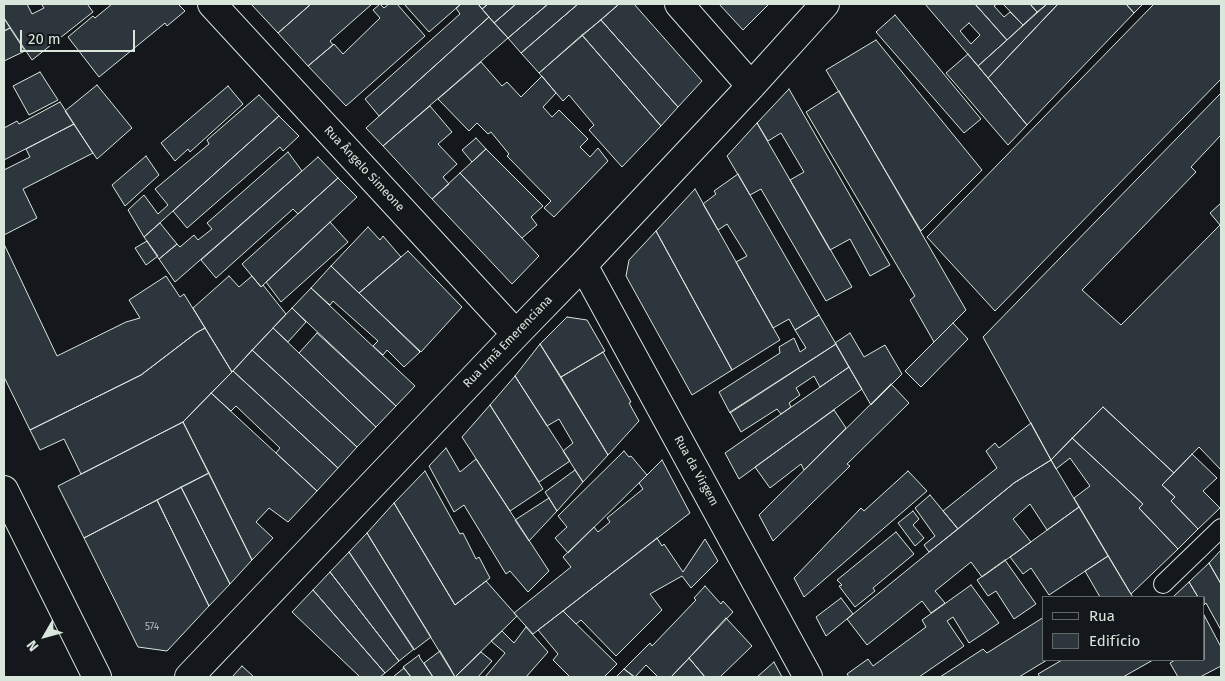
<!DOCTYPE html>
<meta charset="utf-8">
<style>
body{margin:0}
#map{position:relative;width:1225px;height:681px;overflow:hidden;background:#14181c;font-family:"Fira Sans",sans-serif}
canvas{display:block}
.frame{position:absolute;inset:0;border:5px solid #d8e6dc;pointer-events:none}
.legend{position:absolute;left:1042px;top:596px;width:162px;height:65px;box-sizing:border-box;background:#14181c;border:1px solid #626a69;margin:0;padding:6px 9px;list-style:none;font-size:15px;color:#d8e6dc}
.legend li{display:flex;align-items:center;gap:10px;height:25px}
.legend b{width:25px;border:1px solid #626a69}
.north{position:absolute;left:20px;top:611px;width:50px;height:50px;-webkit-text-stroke:4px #14181c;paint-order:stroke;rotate:232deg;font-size:14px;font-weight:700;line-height:20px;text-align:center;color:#d8e6dc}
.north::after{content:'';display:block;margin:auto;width:18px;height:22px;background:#d8e6dc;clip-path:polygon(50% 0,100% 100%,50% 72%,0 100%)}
.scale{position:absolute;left:20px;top:30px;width:115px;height:22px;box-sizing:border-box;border:2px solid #d8e6dc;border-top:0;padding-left:6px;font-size:15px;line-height:18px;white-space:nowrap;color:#d8e6dc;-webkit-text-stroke:4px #14181c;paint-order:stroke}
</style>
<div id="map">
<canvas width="1225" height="681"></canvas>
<div class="frame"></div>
<ul class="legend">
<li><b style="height:6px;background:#14181c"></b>Rua</li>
<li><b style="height:14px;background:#2c363c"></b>Edifício</li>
</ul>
<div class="north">N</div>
<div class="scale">20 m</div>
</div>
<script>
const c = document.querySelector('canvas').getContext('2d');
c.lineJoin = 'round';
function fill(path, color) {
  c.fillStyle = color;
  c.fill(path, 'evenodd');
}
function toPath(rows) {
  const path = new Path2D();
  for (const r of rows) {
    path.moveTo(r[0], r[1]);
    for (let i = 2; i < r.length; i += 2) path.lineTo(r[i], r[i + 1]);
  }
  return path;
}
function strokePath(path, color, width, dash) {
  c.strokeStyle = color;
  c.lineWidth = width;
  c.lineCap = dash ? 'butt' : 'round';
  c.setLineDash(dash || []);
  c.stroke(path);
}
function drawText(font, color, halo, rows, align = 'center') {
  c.font = font + ' "Fira Sans",sans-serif';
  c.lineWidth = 4;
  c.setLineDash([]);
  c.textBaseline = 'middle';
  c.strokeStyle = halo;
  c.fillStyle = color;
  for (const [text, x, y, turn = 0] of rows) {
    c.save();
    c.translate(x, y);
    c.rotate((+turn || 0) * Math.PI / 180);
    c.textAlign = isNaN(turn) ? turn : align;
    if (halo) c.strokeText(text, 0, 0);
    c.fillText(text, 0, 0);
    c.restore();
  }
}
const building = toPath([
 [5,4,27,4,32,14,44,8,42,5,45,4,89,4,88,5,93,12,32,60,4,18,4,5,5,4],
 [112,4,178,4,185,11,167,26,165,23,99,77,68,37,93,16,95,18,112,4],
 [251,4,311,4,278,33,251,4],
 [311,4,372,4,330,41,333,45,308,66,278,33,311,4],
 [380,4,384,8,389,4,397,4,425,36,346,106,308,66,334,44,343,54,380,18,373,10,380,4],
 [404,4,461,4,429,32,404,4],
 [461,4,478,4,489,17,379,116,365,99,460,14,456,8,461,4],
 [478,4,488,4,482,9,478,4],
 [488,4,516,4,494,23,482,9,488,4],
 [516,4,548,4,508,38,494,23,516,4],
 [548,4,578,4,521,53,508,38,548,4],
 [578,4,619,4,539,73,521,53,578,4],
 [619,4,634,4,702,81,678,107,601,20,619,4],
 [719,4,769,4,743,30,719,4],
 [925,4,975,4,1007,40,978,66,925,4],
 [969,23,980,35,971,44,960,31,969,23],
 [975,4,997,4,994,6,1004,17,1010,12,1023,25,1007,40,975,4],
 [1003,4,1030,4,1037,12,1023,25,1003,4],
 [1030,4,1047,4,1037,12,1030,4],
 [1047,4,1058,4,988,78,978,66,1047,4],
 [1058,4,1126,4,1134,13,1027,125,988,78,1058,4],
 [1126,4,1143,4,1134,13,1126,4],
 [1154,4,1221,4,1221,79,995,311,927,237,1154,4],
 [895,15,981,119,964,133,876,32,895,15],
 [489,17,508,38,383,146,366,128,489,17],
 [4,18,10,28,4,31,4,18],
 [601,20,678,107,661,126,582,35,601,20],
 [10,28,25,51,4,61,4,31,10,28],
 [582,35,661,126,622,167,589,130,594,125,569,95,563,101,539,73,582,35],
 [876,40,982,170,921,231,826,70,876,40],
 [968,54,1027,125,1008,145,946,73,968,54],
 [481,62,502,86,507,82,521,97,542,76,556,93,543,107,552,117,559,110,588,139,580,147,590,157,598,148,608,161,554,217,544,208,551,201,507,156,509,154,491,132,488,134,477,123,469,131,438,99,481,62],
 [40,72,58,100,29,115,13,86,40,72],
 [97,85,132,128,97,159,65,111,97,85],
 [228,86,243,104,190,152,188,149,175,161,161,143,228,86],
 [789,89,890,265,870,276,850,239,830,250,790,180,804,172,781,133,768,141,757,123,789,89],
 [839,91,966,310,934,342,910,300,915,296,806,112,839,91],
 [1221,93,1221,135,1191,167,1196,172,1082,290,1121,325,1220,225,1210,213,1221,203,1221,470,1199,447,1174,473,1103,407,1051,460,983,337,1221,93],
 [259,95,279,116,144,237,128,210,144,195,158,214,168,205,155,189,209,144,207,140,259,95],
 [60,102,74,124,4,160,4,128,17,121,19,124,60,102],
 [430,106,452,132,438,144,457,164,443,177,449,184,432,199,383,146,430,106],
 [279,116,299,136,283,151,280,147,187,228,173,211,279,116],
 [757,123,852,287,826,301,761,189,750,195,727,156,757,123],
 [74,124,93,153,23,189,37,218,4,235,4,170,30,157,26,149,74,124],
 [476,138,486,149,472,162,462,150,476,138],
 [486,149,543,206,531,217,537,225,522,238,460,173,486,149],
 [288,152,302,171,175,282,159,259,177,244,180,247,194,235,198,240,212,229,207,223,288,152],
 [146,156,159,175,125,206,112,185,146,156],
 [318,157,338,178,298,214,293,209,216,278,201,260,318,157],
 [460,173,539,256,512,284,432,199,460,173],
 [738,174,819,315,795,330,789,319,773,328,736,262,747,256,727,224,718,230,703,204,716,194,714,191,738,174],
 [338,178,357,197,261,287,242,264,338,178],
 [695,189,780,340,732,370,656,231,695,189],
 [330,222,348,242,281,302,266,282,330,222],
 [160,223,177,244,159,259,144,237,160,223],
 [368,227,380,240,383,236,401,257,359,293,331,266,368,227],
 [656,231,732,370,692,395,626,276,629,260,656,231],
 [147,241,158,256,146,265,135,248,147,241],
 [4,244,57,356,126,322,140,318,129,300,166,276,180,297,184,294,205,328,196,333,141,375,30,430,4,377,4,244],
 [408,251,462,307,421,352,359,293,408,251],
 [331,266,420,352,404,367,387,350,383,355,373,346,378,341,333,301,330,305,311,288,331,266],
 [229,276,239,287,252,276,261,287,263,285,286,314,232,372,193,308,229,276],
 [311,288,415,386,396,406,292,308,311,288],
 [292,308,306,322,288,342,273,328,292,308],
 [819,315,836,344,730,413,719,392,780,353,779,347,794,338,800,352,806,348,795,330,819,315],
 [567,317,587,320,605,351,561,377,540,344,567,317],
 [953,323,968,339,921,387,905,371,953,323],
 [205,328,232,372,183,422,81,474,64,439,40,450,30,430,141,375,196,333,205,328],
 [273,328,376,427,357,447,252,350,273,328],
 [317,333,396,406,376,427,299,353,317,333],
 [850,333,864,357,885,345,902,374,871,405,835,343,850,333],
 [540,344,608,455,583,482,563,451,573,443,559,419,547,426,515,376,540,344],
 [836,344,849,367,820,387,814,376,796,388,800,395,789,403,791,407,781,414,777,409,741,432,730,412,836,344],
 [252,350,357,447,338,468,233,371,252,350],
 [603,352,631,402,629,403,639,421,608,455,561,377,603,352],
 [849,367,862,389,739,479,725,453,849,367],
 [233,371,338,468,317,491,276,453,280,448,236,406,231,411,211,393,233,371],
 [515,376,570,461,539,482,490,405,515,376],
 [891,384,909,403,847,464,850,466,773,541,759,515,891,384],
 [211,393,317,491,288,522,269,508,256,522,273,538,252,560,183,422,211,393],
 [490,405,543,489,510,511,462,437,490,405],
 [1103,407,1174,473,1162,485,1175,497,1171,501,1198,529,1178,549,1139,508,1143,504,1072,438,1103,407],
 [834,410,846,428,804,470,801,464,770,488,755,467,834,410],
 [183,422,209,473,84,538,58,486,183,422],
 [1031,423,1051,460,1014,483,958,529,943,511,997,468,986,451,995,443,999,448,1031,423],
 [1072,438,1143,504,1139,508,1178,549,1131,594,1074,498,1090,486,1070,458,1056,469,1051,460,1072,438],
 [446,448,460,472,476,459,549,571,528,592,510,571,506,574,464,505,454,512,429,466,446,448],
 [624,451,629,457,631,456,647,475,568,553,555,538,567,527,558,516,624,451],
 [1192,454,1217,478,1203,491,1220,508,1198,529,1171,501,1175,497,1162,485,1192,454],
 [662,460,690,513,533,634,514,613,571,567,563,557,594,527,598,532,610,522,607,518,643,489,639,483,662,460],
 [1051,460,1079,507,1047,530,1030,504,1013,519,1031,542,982,577,971,562,935,591,945,603,931,613,922,601,867,645,847,619,1014,483,1051,460],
 [575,470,583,482,557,511,545,492,575,470],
 [425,471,460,534,463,533,476,559,479,557,490,578,455,605,394,503,425,471],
 [908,471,927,491,804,597,794,578,861,508,864,511,908,471],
 [209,473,252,560,230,584,181,487,209,473],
 [181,487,230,584,209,606,157,500,181,487],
 [930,495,958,529,929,552,924,545,935,536,915,508,930,495],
 [549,498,557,511,529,541,515,520,549,498],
 [157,500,209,606,167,651,138,647,84,538,157,500],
 [394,503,455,605,486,581,517,616,455,677,367,533,394,503],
 [1079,507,1108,556,1049,595,1031,568,1023,574,1010,557,1079,507],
 [913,511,919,519,913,525,924,538,915,546,898,523,913,511],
 [896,532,914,554,873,588,875,591,855,607,839,586,842,585,837,580,896,532],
 [367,533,431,637,414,650,349,552,367,533],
 [657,538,662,546,664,544,683,572,705,539,718,561,691,588,682,576,650,594,662,610,616,656,581,620,576,624,563,611,657,538],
 [1221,550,1221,584,1209,563,1221,550],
 [349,552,414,649,399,661,330,572,349,552],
 [1108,556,1129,591,1133,597,1100,597,1085,571,1108,556],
 [1005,560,1036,604,1014,619,996,591,988,596,977,580,1005,560],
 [1209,563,1221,584,1221,630,1206,603,1204,605,1204,597,1198,597,1189,582,1209,563],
 [330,572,399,661,385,673,313,590,330,572],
 [1189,582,1198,597,1173,597,1189,582],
 [971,585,999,623,969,643,953,617,947,621,964,646,919,677,849,677,847,674,868,659,873,666,926,627,922,620,971,585],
 [705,586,721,604,723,601,733,612,671,677,658,677,646,665,635,677,624,669,650,643,652,646,696,600,694,598,705,586],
 [313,590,385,673,380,677,360,677,292,612,313,590],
 [841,598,853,614,826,636,816,617,841,598],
 [563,611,617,664,604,677,570,677,553,660,558,654,538,630,563,611],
 [1204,615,1221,647,1221,666,1200,677,1178,677,1170,663,1175,660,1204,660,1204,615],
 [1044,617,1044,660,1047,660,1019,677,940,677,983,649,987,653,1044,617],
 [726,618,752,646,720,677,705,677,689,658,726,618],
 [526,627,548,652,526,677,485,677,505,653,491,641,502,631,514,643,526,627],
 [440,651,449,666,455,677,433,677,424,663,440,651],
 [481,652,492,661,478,677,455,677,481,652],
 [419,655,420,658,433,677,411,677,403,667,419,655],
 [689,658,705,677,671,677,689,658],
 [1062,660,1153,660,1123,677,1040,677,1038,674,1062,660],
 [774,662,782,677,757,677,774,662],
 [242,666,254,677,232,677,242,666],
 [404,668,411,677,393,677,404,668],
 [624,669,634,677,616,677,624,669]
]);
const lane = toPath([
 [1163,584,1221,528]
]);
const street = toPath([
 [212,4,516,334],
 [679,4,751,86],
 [583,265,808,677],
 [189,677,516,334,583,265,751,86,825,4]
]);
const secondary = toPath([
 [4,490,97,677]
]);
const numberNames = [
 ["574",152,627]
];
const streetNames = [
 ["Rua Ângelo Simeone",364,169,47],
 ["Rua Irmã Emerenciana",508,342,-46],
 ["Rua da Virgem",696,471,61]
];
fill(building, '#2c363c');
strokePath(building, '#d8e6dc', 1);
strokePath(lane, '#d8e6dc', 20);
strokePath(street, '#d8e6dc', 30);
strokePath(secondary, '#d8e6dc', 30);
strokePath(lane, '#14181c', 18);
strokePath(street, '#14181c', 28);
strokePath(secondary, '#14181c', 28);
drawText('10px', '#adbab4', null, numberNames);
drawText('12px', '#d8e6dc', '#14181c', streetNames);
</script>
